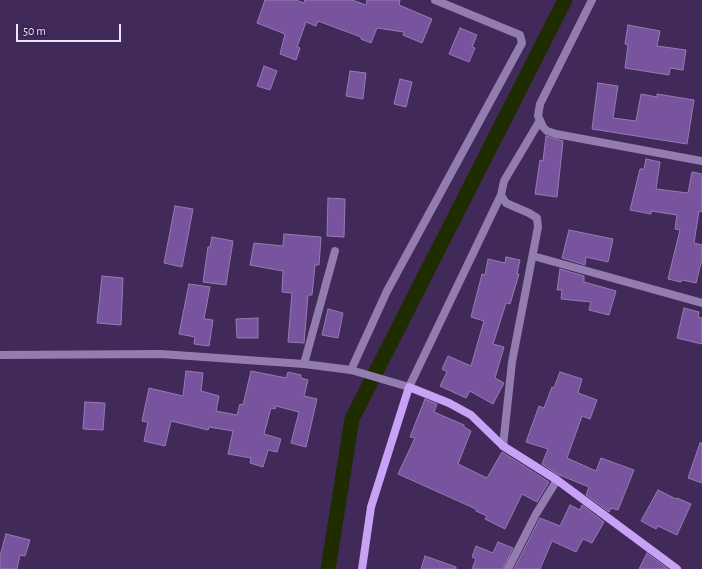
<!DOCTYPE html>
<style>
body{margin:0}
#map{position:relative;width:702px;height:569px;overflow:hidden;background:#412a5a;font-family:"Alegreya Sans",sans-serif}
canvas{display:block}
.scale{position:absolute;left:16px;top:24px;width:105px;height:18px;box-sizing:border-box;border:2px solid #ede3fb;border-top:0;padding-left:5px;font-size:12px;line-height:14px;white-space:nowrap;color:#ede3fb;-webkit-text-stroke:3px #371f4f;paint-order:stroke}
</style>
<div id="map">
<canvas width="702" height="569"></canvas>
<div class="scale">50 m</div>
</div>
<script>
const c = document.querySelector('canvas').getContext('2d');
c.lineJoin = 'round';
function toPath(rows) {
  const path = new Path2D();
  for (const r of rows) {
    path.moveTo(r[0], r[1]);
    for (let i = 2; i < r.length; i += 2) path.lineTo(r[i], r[i + 1]);
  }
  return path;
}
function strokePath(path, color, width, dash) {
  c.strokeStyle = color;
  c.lineWidth = width;
  c.lineCap = dash ? 'butt' : 'round';
  c.setLineDash(dash || []);
  c.stroke(path);
}
function fill(path, color) {
  c.fillStyle = color;
  c.fill(path, 'evenodd');
}
const canal = toPath([
 [328,569,352,419,565,0]
]);
const building = toPath([
 [265,0,296,0,304,3,305,0,352,0,366,5,367,0,400,0,399,5,432,19,422,43,403,35,404,32,377,28,371,43,361,39,361,37,318,21,316,26,306,22,297,47,300,48,296,60,280,54,285,34,257,23,265,0],
 [628,25,660,31,657,46,686,50,683,70,670,68,669,75,625,68,628,45,625,44,628,25],
 [460,28,477,35,472,47,475,48,469,62,449,54,460,28],
 [264,66,277,71,270,90,257,86,264,66],
 [350,71,366,73,363,99,346,96,350,71],
 [400,79,412,82,406,107,394,104,400,79],
 [598,83,618,86,613,118,636,121,641,94,657,97,657,94,694,100,687,144,592,129,598,83],
 [546,136,563,141,557,197,535,194,540,160,543,161,546,136],
 [646,159,660,162,656,189,688,193,692,172,702,174,702,212,699,211,694,243,702,245,702,259,696,283,682,280,681,282,668,279,680,230,675,229,677,215,651,211,651,214,630,210,640,169,644,169,646,159],
 [328,198,345,199,344,237,327,236,328,198],
 [175,206,193,209,182,267,164,263,175,206],
 [569,230,613,239,608,262,586,257,585,265,562,258,569,230],
 [284,234,321,237,319,265,315,265,312,295,308,295,304,343,288,342,292,293,282,292,283,271,250,265,254,243,283,246,284,234],
 [212,237,233,241,226,285,203,282,208,247,210,247,212,237],
 [506,257,520,260,517,274,519,274,510,304,506,303,493,344,504,347,495,378,504,383,493,404,470,391,466,398,440,386,447,372,442,369,448,356,471,366,484,321,471,317,482,274,485,275,488,259,505,263,506,257],
 [560,269,584,276,584,282,616,291,609,315,589,310,591,302,561,299,562,290,557,290,560,269],
 [102,276,123,278,121,325,97,323,102,276],
 [189,284,210,287,204,319,213,320,209,346,194,344,195,337,179,334,189,284],
 [684,308,699,312,698,317,702,318,702,344,677,338,684,308],
 [328,309,343,313,338,338,322,335,328,309],
 [258,318,258,338,237,338,236,319,258,318],
 [186,371,203,373,201,391,219,396,216,411,237,415,240,404,243,405,251,371,286,378,288,372,301,375,301,378,308,380,304,396,317,399,306,447,291,443,299,412,276,406,275,409,271,408,264,434,281,439,277,452,268,450,263,467,250,463,251,458,228,454,233,431,209,427,208,430,171,421,165,446,144,441,148,422,142,421,149,388,183,396,186,371],
 [560,372,582,379,578,393,597,400,590,419,582,416,567,458,596,471,601,458,634,470,618,510,611,508,609,512,586,495,589,487,557,474,542,464,548,449,526,442,539,406,544,408,552,387,554,388,560,372],
 [425,399,437,404,434,412,464,425,464,427,471,431,458,464,487,478,502,452,549,482,537,502,522,494,505,529,485,519,487,516,476,511,476,509,398,474,415,438,410,437,425,399],
 [85,402,105,403,103,430,83,429,85,402],
 [700,443,702,443,702,483,688,478,700,443],
 [658,490,676,499,677,498,691,504,677,535,658,526,656,529,641,521,658,490],
 [570,505,580,510,582,505,604,522,592,543,583,539,576,552,552,541,540,569,514,569,540,518,560,526,570,505],
 [6,534,30,540,25,556,20,555,17,569,0,569,0,556,6,534],
 [498,542,513,548,503,569,472,569,476,559,472,557,476,546,493,553,498,542],
 [647,553,668,569,639,569,647,553],
 [425,556,456,567,456,569,421,569,425,556]
]);
const street = toPath([
 [592,0,540,104,538,116,543,127,547,131,556,134,702,161],
 [533,256,702,303],
 [0,355,161,354,304,364,351,370,409,387,501,195],
 [304,364,335,251],
 [351,370,387,291,522,43,520,35,435,0],
 [503,446,512,362,538,227,537,218,529,213,506,203,501,195,504,181,539,122],
 [508,569,536,514,557,480]
]);
const secondary = toPath([
 [362,569,371,507,409,387,449,403,471,415,503,446,557,480,677,569]
]);
strokePath(canal, '#1f2c00', 15);
fill(building, '#77549d');
strokePath(building, '#957cb3', 1);
strokePath(street, '#937cb0', 8);
strokePath(secondary, '#c8a2f4', 8);
</script>
